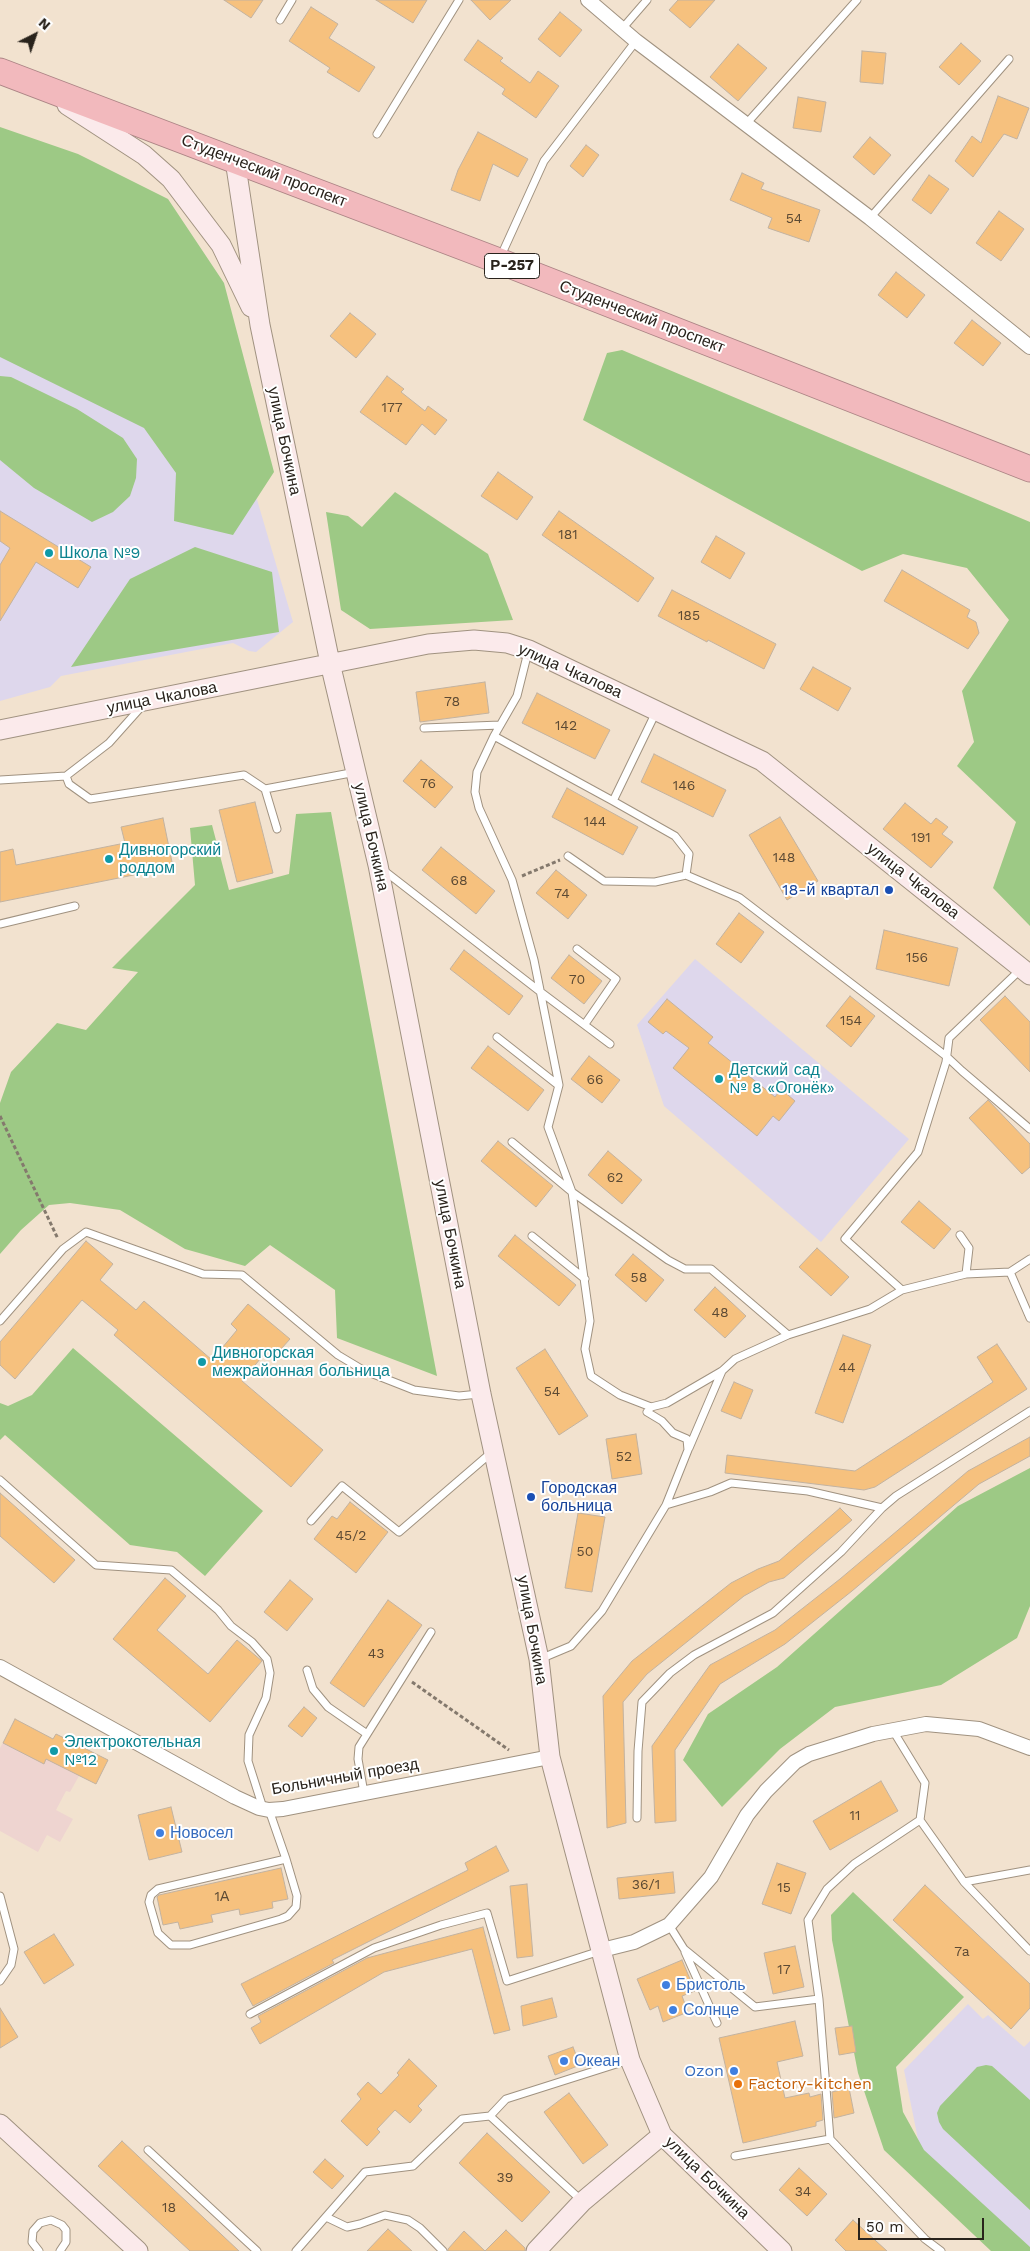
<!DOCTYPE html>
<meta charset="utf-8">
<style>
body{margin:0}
#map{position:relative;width:1030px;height:2251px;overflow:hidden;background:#f2e2cf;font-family:"Work Sans",sans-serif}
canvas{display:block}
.north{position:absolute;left:10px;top:10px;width:50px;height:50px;-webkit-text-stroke:4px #fff;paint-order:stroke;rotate:41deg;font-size:14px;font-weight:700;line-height:20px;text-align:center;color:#29231c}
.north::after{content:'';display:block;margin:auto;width:18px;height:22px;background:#29231c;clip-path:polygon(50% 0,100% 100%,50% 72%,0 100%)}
.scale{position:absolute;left:858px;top:2218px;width:126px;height:22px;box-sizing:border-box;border:2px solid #29231c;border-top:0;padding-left:6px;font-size:15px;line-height:18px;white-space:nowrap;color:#29231c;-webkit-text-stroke:4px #fff;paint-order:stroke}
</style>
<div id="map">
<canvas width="1030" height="2251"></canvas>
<div class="north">N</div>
<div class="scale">50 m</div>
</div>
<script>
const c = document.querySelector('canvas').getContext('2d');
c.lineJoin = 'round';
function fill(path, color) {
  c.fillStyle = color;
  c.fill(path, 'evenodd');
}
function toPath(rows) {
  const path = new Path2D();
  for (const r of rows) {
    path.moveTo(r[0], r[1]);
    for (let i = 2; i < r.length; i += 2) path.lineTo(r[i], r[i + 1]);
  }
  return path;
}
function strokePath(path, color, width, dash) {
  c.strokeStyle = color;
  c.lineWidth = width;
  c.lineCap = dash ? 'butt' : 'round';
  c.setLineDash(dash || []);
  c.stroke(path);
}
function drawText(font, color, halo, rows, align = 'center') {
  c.font = font + ' "Work Sans",sans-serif';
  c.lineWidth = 4;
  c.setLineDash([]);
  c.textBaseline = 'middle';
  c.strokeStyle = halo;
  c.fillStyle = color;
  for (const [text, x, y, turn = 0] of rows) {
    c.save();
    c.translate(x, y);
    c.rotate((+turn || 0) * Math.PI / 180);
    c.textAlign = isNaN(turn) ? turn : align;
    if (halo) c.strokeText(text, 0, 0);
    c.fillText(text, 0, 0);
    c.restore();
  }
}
const industrial = toPath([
 [15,1719,53,1739,56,1734,108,1760,96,1784,79,1776,70,1792,66,1791,56,1810,73,1819,60,1842,47,1835,38,1852,0,1831,0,1748]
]);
const education = toPath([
 [0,275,253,486,293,622,256,652,249,651,233,643,61,676,50,687,0,701],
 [695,959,909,1139,821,1242,664,1106,637,1025],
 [968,2004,983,2019,988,2015,1024,2047,1030,2041,1030,2251,925,2174,904,2070]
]);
const green = toPath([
 [0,127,78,154,168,199,224,283,274,472,233,535,174,521,176,473,144,428,0,357],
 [622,350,1030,522,1030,926,993,888,1016,822,957,766,974,742,962,691,1009,620,967,568,903,554,862,571,583,420,607,353],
 [0,376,11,377,77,409,123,438,137,459,136,478,130,496,113,512,92,522,34,488,0,460],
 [395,492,488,554,513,620,370,629,341,610,326,512,348,516,362,527],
 [195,547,272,572,279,632,71,667,130,579],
 [331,812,437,1376,337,1338,335,1290,270,1245,245,1266,185,1249,120,1210,70,1203,49,1205,21,1230,0,1254,0,1103,11,1072,57,1023,86,1030,138,972,112,968,195,885,190,828,212,825,229,890,289,874,296,814],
 [73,1348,263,1511,205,1576,177,1552,130,1545,5,1435,0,1440,0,1403,8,1406,32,1395],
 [1030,1468,1030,1606,1017,1638,941,1685,835,1707,780,1749,722,1807,683,1760,708,1714,777,1667,958,1506],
 [853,1892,964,1997,896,2067,903,2112,924,2150,1030,2247,1030,2251,991,2251,884,2150,858,2073,832,1940,831,1915],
 [986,2065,992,2066,1030,2100,1030,2210,943,2129,939,2122,937,2113,940,2106,977,2067]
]);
const building = toPath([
 [224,0,263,0,251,18,224,0],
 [376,0,427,0,413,23,376,0],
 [471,0,511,0,490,20,471,0],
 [678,0,715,0,690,28,669,10,678,0],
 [311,7,338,24,329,38,375,67,359,92,327,72,330,68,289,41,311,7],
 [560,12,582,30,560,57,538,39,560,12],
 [478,40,503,58,500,61,530,83,538,71,559,86,536,118,502,94,505,89,464,60,478,40],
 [961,43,981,61,959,85,939,67,961,43],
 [738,44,767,68,738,101,710,77,738,44],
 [862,51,886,53,883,84,860,82,862,51],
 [998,96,1029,108,1017,139,1004,134,973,177,955,161,972,136,981,143,998,96],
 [798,97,826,102,821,132,793,128,798,97],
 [478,132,528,159,518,177,493,164,480,201,451,190,458,170,478,132],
 [870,137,891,155,874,175,853,157,870,137],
 [586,145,599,155,583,177,570,166,586,145],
 [742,173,764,183,761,189,820,210,809,242,768,228,772,218,730,200,742,173],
 [929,175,949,189,931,214,912,200,929,175],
 [999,211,1024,229,1001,261,976,243,999,211],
 [896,272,925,295,907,318,878,295,896,272],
 [350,313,376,334,356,358,330,336,350,313],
 [972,320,1001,343,983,366,954,343,972,320],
 [387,376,404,389,401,392,425,411,428,406,447,420,435,435,422,424,406,445,360,412,387,376],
 [498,472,533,497,517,520,481,496,498,472],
 [0,511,91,567,78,588,36,562,0,621,0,565,10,548,0,541,0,511],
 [559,511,654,578,638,602,542,535,559,511],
 [716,536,745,553,730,579,701,562,716,536],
 [902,570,970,610,967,617,976,622,979,633,968,649,884,601,902,570],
 [672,590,776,644,764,669,708,640,707,642,658,616,672,590],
 [813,667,851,688,838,711,800,689,813,667],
 [485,682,489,713,420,722,416,692,485,682],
 [537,693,610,730,595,759,522,723,537,693],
 [654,754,726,790,713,817,641,782,654,754],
 [421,760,453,787,435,808,403,781,421,760],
 [567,788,638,827,623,855,552,817,567,788],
 [255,802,273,873,237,882,219,810,255,802],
 [905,803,931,824,936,818,948,827,942,834,953,842,931,868,883,829,905,803],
 [780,817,818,881,787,900,749,835,780,817],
 [163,818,173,867,0,902,0,852,13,849,16,865,125,843,121,827,163,818],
 [441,847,495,891,476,914,422,870,441,847],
 [556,870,587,895,568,919,536,893,556,870],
 [739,913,764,932,741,963,716,944,739,913],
 [884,930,958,948,949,986,876,969,884,930],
 [464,950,523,996,509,1015,450,969,464,950],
 [569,955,602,981,584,1004,551,978,569,955],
 [850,996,875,1016,851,1047,826,1026,850,996],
 [1005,996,1030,1022,1030,1072,980,1020,1005,996],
 [667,999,713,1037,708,1043,775,1097,781,1089,795,1101,779,1121,773,1116,757,1136,673,1068,689,1048,666,1031,663,1034,648,1022,667,999],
 [488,1046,544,1090,528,1111,471,1068,488,1046],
 [589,1056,620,1080,602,1103,571,1079,589,1056],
 [988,1100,1030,1144,1030,1167,1022,1174,969,1118,988,1100],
 [498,1141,553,1186,536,1207,481,1161,498,1141],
 [608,1151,642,1180,622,1204,588,1175,608,1151],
 [919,1201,951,1229,934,1249,901,1222,919,1201],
 [515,1235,576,1285,559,1306,498,1256,515,1235],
 [86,1241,113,1264,100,1280,136,1310,144,1301,212,1360,237,1330,231,1324,248,1304,290,1339,272,1359,265,1353,242,1381,323,1450,291,1487,114,1335,118,1330,82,1300,15,1379,0,1365,0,1342,86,1241],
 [817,1248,849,1277,831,1296,799,1267,817,1248],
 [633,1254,664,1280,646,1302,615,1275,633,1254],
 [715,1287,746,1316,725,1338,694,1310,715,1287],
 [843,1335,871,1345,843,1423,815,1413,843,1335],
 [997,1344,1027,1389,875,1487,864,1490,725,1473,727,1455,855,1471,993,1382,977,1357,997,1344],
 [545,1349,588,1416,559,1435,516,1368,545,1349],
 [734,1382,753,1390,741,1419,721,1411,734,1382],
 [636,1434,642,1474,612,1479,606,1439,636,1434],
 [1030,1437,1030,1456,979,1484,852,1591,785,1644,720,1684,675,1750,676,1821,655,1823,652,1746,710,1665,775,1630,840,1579,968,1471,1030,1437],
 [0,1493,75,1560,54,1583,0,1536,0,1493],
 [350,1502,388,1532,356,1573,314,1539,332,1516,337,1519,350,1502],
 [840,1508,852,1520,784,1578,769,1582,744,1596,647,1674,623,1702,626,1823,607,1828,603,1696,632,1661,731,1583,758,1569,779,1561,840,1508],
 [578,1513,605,1517,592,1592,565,1588,578,1513],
 [165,1578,186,1596,157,1630,208,1674,237,1640,262,1661,210,1722,113,1639,165,1578],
 [290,1580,313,1599,287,1631,264,1612,290,1580],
 [388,1600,422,1625,364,1707,330,1683,388,1600],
 [304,1707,317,1718,302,1737,288,1726,304,1707],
 [15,1719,53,1739,56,1734,108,1760,96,1784,46,1759,44,1764,3,1743,15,1719],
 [881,1781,898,1811,830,1850,813,1821,881,1781],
 [171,1807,182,1852,149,1860,138,1815,171,1807],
 [496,1846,509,1871,332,1960,334,1963,253,2006,241,1984,468,1870,465,1863,496,1846],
 [777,1863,806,1873,791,1914,762,1904,777,1863],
 [281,1868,288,1899,272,1902,273,1908,240,1915,239,1909,211,1915,213,1922,180,1929,178,1922,163,1925,157,1897,159,1895,281,1868],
 [673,1872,675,1893,619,1899,617,1878,673,1872],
 [527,1884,533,1956,517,1958,510,1886,527,1884],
 [925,1885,1030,1984,1030,2008,1011,2029,893,1920,925,1885],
 [483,1927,510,2030,494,2034,472,1949,384,1972,260,2044,251,2028,261,2022,258,2016,367,1958,483,1927],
 [54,1934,74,1965,44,1984,24,1952,54,1934],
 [795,1946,804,1987,773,1994,764,1953,795,1946],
 [682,1960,695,1991,682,1996,688,2012,663,2022,658,2006,650,2010,637,1979,682,1960],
 [552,1998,557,2017,523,2026,521,2006,552,1998],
 [0,2008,18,2037,0,2048,0,2008],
 [795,2021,803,2056,777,2062,785,2098,809,2093,810,2097,821,2094,823,2120,816,2122,816,2126,743,2143,719,2038,795,2021],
 [852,2026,856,2052,839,2055,835,2028,852,2026],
 [573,2047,580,2065,555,2075,548,2056,573,2047],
 [409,2059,437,2086,418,2106,422,2110,410,2123,395,2110,377,2129,380,2132,367,2146,341,2121,361,2099,357,2094,368,2082,381,2094,399,2075,397,2073,409,2059],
 [849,2088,854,2113,834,2118,832,2092,849,2088],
 [569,2093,608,2145,583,2164,544,2112,569,2093],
 [487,2133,550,2192,522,2222,459,2163,487,2133],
 [122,2141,239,2251,190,2251,98,2166,122,2141],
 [325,2159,344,2176,332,2189,313,2172,325,2159],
 [799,2168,827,2194,807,2216,779,2190,799,2168],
 [853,2220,887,2251,846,2251,835,2240,853,2220],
 [388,2229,412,2251,367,2251,388,2229],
 [506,2230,525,2248,525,2251,448,2251,448,2249,464,2231,485,2251,506,2230]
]);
const path = toPath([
 [522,876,560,860],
 [0,1116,58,1239],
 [412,1682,509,1750]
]);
const lane = toPath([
 [280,20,292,0],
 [621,30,647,0],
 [747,123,857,0],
 [377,134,459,0],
 [870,218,1009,59],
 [500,258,544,161,636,41],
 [528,652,517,696,494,736,477,772,475,792,479,808,512,880,534,960,559,1085,548,1127,572,1192,590,1321,585,1349,591,1376,620,1395,651,1407,647,1412,662,1421,673,1433,687,1439,688,1450,666,1505,602,1611,571,1646,540,1659],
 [656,712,613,801,675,836,689,854,686,875,740,898,946,1056,962,1071,1030,1129],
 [424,728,500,725],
 [494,736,613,801],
 [66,776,69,784,90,799,244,775,265,789,356,772],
 [0,780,66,776,109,743,142,706],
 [265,789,277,829],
 [568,856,604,881,655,882,686,875],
 [382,869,538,990,610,1044],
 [0,924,75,906],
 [577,949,616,979,585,1024],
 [497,1037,558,1085],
 [512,1142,572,1192,668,1260,685,1269,711,1269,788,1335],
 [532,1236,585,1279],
 [1010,1272,1030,1318],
 [966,1274,1010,1272,1030,1259],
 [902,1290,966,1274,969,1248,960,1235],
 [0,1321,63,1249,86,1232,203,1274,242,1275,338,1355,363,1370,414,1390,459,1396,479,1394],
 [651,1407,667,1403,722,1371,735,1359,788,1335,870,1309,902,1290,845,1239,918,1152,946,1062,949,1038,1021,969],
 [689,1448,722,1371],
 [0,1480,96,1565,171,1570,218,1610,231,1626,252,1642,267,1659,270,1673,266,1698,249,1735,248,1761,263,1808],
 [666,1505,710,1492,731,1483,808,1491,882,1508,896,1496,1030,1411],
 [311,1521,342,1486,399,1532,492,1452],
 [307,1670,313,1689,328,1707,367,1734],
 [364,1793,358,1759,359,1747,431,1632],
 [269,1810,286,1859,297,1896,296,1907,288,1916,281,1919,190,1945,171,1945,158,1933,149,1902,151,1895,158,1889,286,1859],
 [637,1818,638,1751,642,1702,670,1673,694,1655,773,1613,841,1552,882,1508],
 [920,1820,964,1882,1030,1870],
 [964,1882,1030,1951],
 [0,1896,14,1949,11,1965,0,1981],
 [669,1925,684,1949,755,2007,819,1999,830,2139],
 [685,1952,717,2023],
 [819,1999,808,1920,827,1889,854,1864,920,1820,925,1783,892,1729],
 [250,2014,374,1948,441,1925,487,1913,507,1981,600,1951],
 [490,2116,582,2201],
 [148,2150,257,2251],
 [735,2156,830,2139,925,2239,941,2251],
 [326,2217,347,2227,360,2224,385,2215,408,2220,420,2228,443,2251],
 [39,2251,32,2242,33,2231,40,2223,51,2220,62,2225,66,2230,66,2242,60,2251],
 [296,2251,365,2172,413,2166,462,2119,490,2116,506,2099,629,2060]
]);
const street = toPath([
 [588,0,636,41,870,218,1030,347],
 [0,1667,235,1797,259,1808,269,1810,283,1809,550,1757],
 [602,1950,634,1942,669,1925,711,1877,747,1815,766,1791,795,1762,809,1754,873,1734,926,1724,979,1729,1030,1748]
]);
const secondary = toPath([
 [67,105,144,155,171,179,221,245,251,307],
 [235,160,260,325,330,663,378,865,481,1394,539,1659,550,1757,630,2060,662,2135,782,2251],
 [0,730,428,644,474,640,507,643,529,650,762,761,1030,975],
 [0,2124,138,2251],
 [536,2251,582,2202,662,2135]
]);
const highway = toPath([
 [0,71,499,261,1030,469]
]);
const markers = [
 [49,553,5,"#0f9aa8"],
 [109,859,5,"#0f9aa8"],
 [889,890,5,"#1a4fb4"],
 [719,1079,5,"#0f9aa8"],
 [202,1362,5,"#0f9aa8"],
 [531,1497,5,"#1a4fb4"],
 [54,1751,5,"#0f9aa8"],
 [160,1833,5,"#3f7fe0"],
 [666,1985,5,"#3f7fe0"],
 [673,2010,5,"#3f7fe0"],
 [564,2061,5,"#3f7fe0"],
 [734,2071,5,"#3f7fe0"],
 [738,2084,5,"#e8710a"]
];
const numberNames = [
 ["54",794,219],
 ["177",392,408],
 ["181",568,535],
 ["185",689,616],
 ["78",452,702],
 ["142",566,726],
 ["76",428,784],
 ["146",684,786],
 ["144",595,822],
 ["191",921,838],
 ["148",784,858],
 ["68",459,881],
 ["74",562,894],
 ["156",917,958],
 ["70",577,980],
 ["154",851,1021],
 ["66",595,1080],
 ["62",615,1178],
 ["58",639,1278],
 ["48",720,1313],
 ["44",847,1368],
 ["54",552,1392],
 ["52",624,1457],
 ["45/2",351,1536],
 ["50",585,1552],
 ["43",376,1654],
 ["11",855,1816],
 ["36/1",646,1885],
 ["15",784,1888],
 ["1А",222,1897],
 ["7a",962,1952],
 ["17",784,1970],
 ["39",505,2178],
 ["34",803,2192],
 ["18",169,2208]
];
const shields = [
 [512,266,55]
];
const shieldNames = [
 ["Р-257",512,266]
];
const streetNames = [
 ["Студенческий проспект",264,171,21],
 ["Студенческий проспект",642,317,21],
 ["улица Бочкина",284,441,78],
 ["улица Чкалова",570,671,24],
 ["улица Чкалова",162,698,-11],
 ["улица Бочкина",371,837,77],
 ["улица Чкалова",913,881,38],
 ["улица Бочкина",450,1234,79],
 ["улица Бочкина",532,1630,80],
 ["Больничный проезд",345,1777,-10],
 ["улица Бочкина",707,2178,44]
];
const cultureNames = [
 ["Школа №9",59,553],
 ["Дивногорский",119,850],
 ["роддом",119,868],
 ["Детский сад",729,1070],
 ["№ 8 «Огонёк»",729,1088],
 ["Дивногорская",212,1353],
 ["межрайонная больница",212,1371],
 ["Электрокотельная",64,1742],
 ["№12",64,1760]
];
const transitNames = [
 ["18-й квартал",879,890],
 ["Городская",541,1488,"left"],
 ["больница",541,1506,"left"]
];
const shopNames = [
 ["Новосел",170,1833],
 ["Бристоль",676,1985],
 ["Солнце",683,2010],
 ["Океан",574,2061],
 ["Ozon",724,2071,"right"]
];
const foodNames = [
 ["Factory-kitchen",748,2084]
];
fill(industrial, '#eed4d0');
fill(education, '#ded7ec');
fill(green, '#9dc985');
fill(building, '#f6c17e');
strokePath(building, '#c2b2a0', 1);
strokePath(lane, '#a09280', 9);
strokePath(street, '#a09280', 16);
strokePath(secondary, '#a09280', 21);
strokePath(highway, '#ac8485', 27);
strokePath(path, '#84796d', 3, [4, 2.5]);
strokePath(lane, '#fff', 7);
strokePath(street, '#fff', 14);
strokePath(secondary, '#fbeaeb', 19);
strokePath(highway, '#f2b9bd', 25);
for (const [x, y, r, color] of markers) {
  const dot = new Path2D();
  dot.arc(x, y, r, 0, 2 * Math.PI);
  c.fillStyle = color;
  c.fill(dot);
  strokePath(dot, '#fff', 2);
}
drawText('14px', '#5c4a34', null, numberNames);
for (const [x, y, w] of shields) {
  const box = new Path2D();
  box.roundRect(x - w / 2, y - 12.5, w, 25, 4);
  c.fillStyle = '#fff';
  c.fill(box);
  strokePath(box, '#29231c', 1);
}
drawText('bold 15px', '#29231c', null, shieldNames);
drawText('16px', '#29231c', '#fff', streetNames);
drawText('16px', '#0d838f', '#fff', cultureNames, 'left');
drawText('16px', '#164399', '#fff', transitNames, 'right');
drawText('16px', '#366cbe', '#fff', shopNames, 'left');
drawText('16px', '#c56008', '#fff', foodNames, 'left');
</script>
